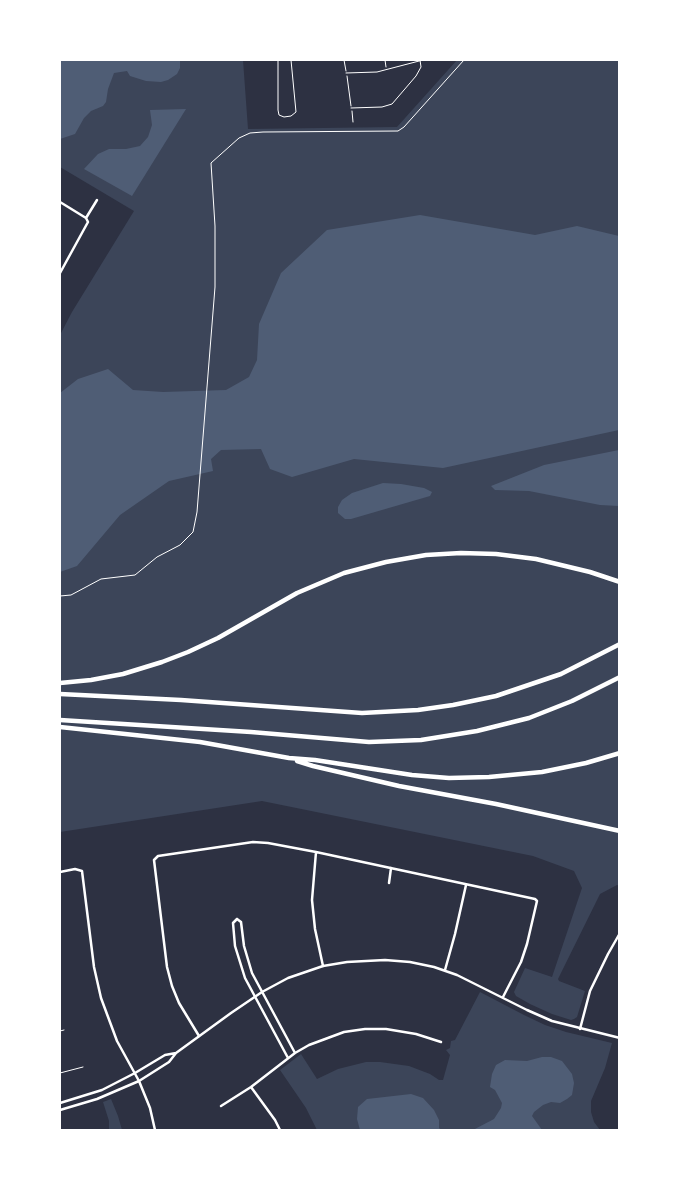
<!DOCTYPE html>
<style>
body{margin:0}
#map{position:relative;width:679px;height:1190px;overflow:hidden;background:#2d3142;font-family:"DejaVu Sans",sans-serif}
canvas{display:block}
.frame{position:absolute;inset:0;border:61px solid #fff;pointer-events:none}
</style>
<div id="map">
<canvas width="679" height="1190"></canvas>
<div class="frame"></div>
</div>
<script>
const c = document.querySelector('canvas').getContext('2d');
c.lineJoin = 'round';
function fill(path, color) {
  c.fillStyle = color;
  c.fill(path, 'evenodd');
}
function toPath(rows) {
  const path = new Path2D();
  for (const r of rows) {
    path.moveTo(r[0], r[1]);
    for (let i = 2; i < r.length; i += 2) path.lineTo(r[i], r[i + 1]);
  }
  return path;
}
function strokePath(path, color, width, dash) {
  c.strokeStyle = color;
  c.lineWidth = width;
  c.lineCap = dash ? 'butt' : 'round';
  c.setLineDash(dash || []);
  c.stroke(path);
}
const green = toPath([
 [60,60,243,60,248,129,397,127,457,60,619,60,620,886,617,885,600,894,558,979,559,981,585,991,577,1017,574,1019,571,1020,552,1014,530,1004,516,996,514,992,525,968,552,977,582,888,574,871,533,856,262,801,60,832,60,335,72,312,134,211,60,167],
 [480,992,524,1015,545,1025,566,1032,612,1043,605,1068,591,1101,591,1112,594,1122,600,1130,317,1130,306,1108,280,1070,301,1054,317,1079,338,1069,366,1062,380,1062,409,1066,430,1074,439,1080,443,1080,450,1055,446,1050,450,1048,451,1041,455,1040],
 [111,1099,118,1116,122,1130,109,1130,109,1121,103,1102]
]);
const water = toPath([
 [60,60,180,60,180,68,177,74,168,80,161,82,146,81,130,76,127,71,114,73,108,89,106,102,103,106,91,111,84,118,75,134,60,139],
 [186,109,132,196,84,169,98,154,109,149,126,149,140,146,148,137,152,125,150,110],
 [420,215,535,235,577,226,619,236,619,430,443,468,354,459,292,477,270,469,261,449,221,450,211,459,213,471,169,481,120,515,77,566,60,572,60,393,78,379,108,369,133,390,163,392,226,390,249,377,257,360,259,324,281,273,327,230],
 [619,450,619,506,600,505,529,491,495,490,491,486,544,465],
 [383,483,401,484,424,488,432,492,430,496,351,519,345,519,338,513,338,507,342,500,352,493],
 [542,1057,551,1057,562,1061,572,1074,574,1083,572,1095,567,1099,560,1103,551,1102,543,1105,534,1112,532,1116,542,1130,473,1130,494,1119,501,1108,502,1103,495,1090,490,1087,492,1074,496,1065,505,1060,527,1061],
 [411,1094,423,1098,434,1110,439,1120,439,1128,441,1130,360,1130,357,1119,358,1107,367,1099]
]);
const path = toPath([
 [60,596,71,595,101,579,135,575,157,557,180,545,193,532,197,512,215,287,215,226,211,163,239,138,250,133,263,132,398,131,404,127,464,60]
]);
const service = toPath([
 [278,60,278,110,279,115,284,117,291,116,296,112,291,60],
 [344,60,346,71],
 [385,60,386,67],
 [346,73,377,72,423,60],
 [347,76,351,106],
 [351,108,382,107,392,104,416,76,421,67,420,60],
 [352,111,353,122],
 [60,1031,64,1030],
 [60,1073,83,1067]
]);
const minor = toPath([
 [60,202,86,218,88,222,60,273],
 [86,218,97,200],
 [316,852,312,900,315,929,323,966],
 [60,872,75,869,82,871,94,967,101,998,117,1041,139,1081,150,1108,155,1130],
 [389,883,391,868],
 [237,919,233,923,235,946,245,978,288,1058],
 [237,919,241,922,244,946,252,973,295,1053],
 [445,970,455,934,466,885],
 [580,1029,590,991,608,954,620,933],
 [199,1036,179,1003,172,986,167,967,154,860,158,856,253,842,268,843,316,852,535,899,537,901,527,944,521,962,503,997],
 [251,1087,275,1120,280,1130],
 [221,1106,251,1087,295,1053,309,1045,344,1032,365,1029,386,1029,416,1034,441,1042]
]);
const tertiary = toPath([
 [60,1103,102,1090,135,1073,165,1055,176,1053],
 [60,1110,97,1099,139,1081,169,1062,176,1053,231,1013,262,992,288,978,323,966,347,962,385,960,410,962,434,967,457,975,527,1010,552,1021,620,1038]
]);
const motorway = toPath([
 [60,683,91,680,123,674,162,662,188,652,218,638,297,593,344,573,386,562,426,555,461,553,496,554,536,559,590,572,620,582],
 [60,694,181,700,362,713,418,710,453,705,496,696,561,674,620,644],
 [60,720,251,732,369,742,421,740,477,731,529,718,572,701,620,677],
 [60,727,200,742,289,758,315,760,412,775,449,778,489,777,542,772,586,763,620,753],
 [297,761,313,766,399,786,496,804,620,831]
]);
fill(green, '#3c4559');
fill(water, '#4f5d75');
strokePath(path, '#fff', 1);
strokePath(service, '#fff', 1);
strokePath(minor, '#fff', 2.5);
strokePath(tertiary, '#fff', 2.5);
strokePath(motorway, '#fff', 4.5);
</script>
